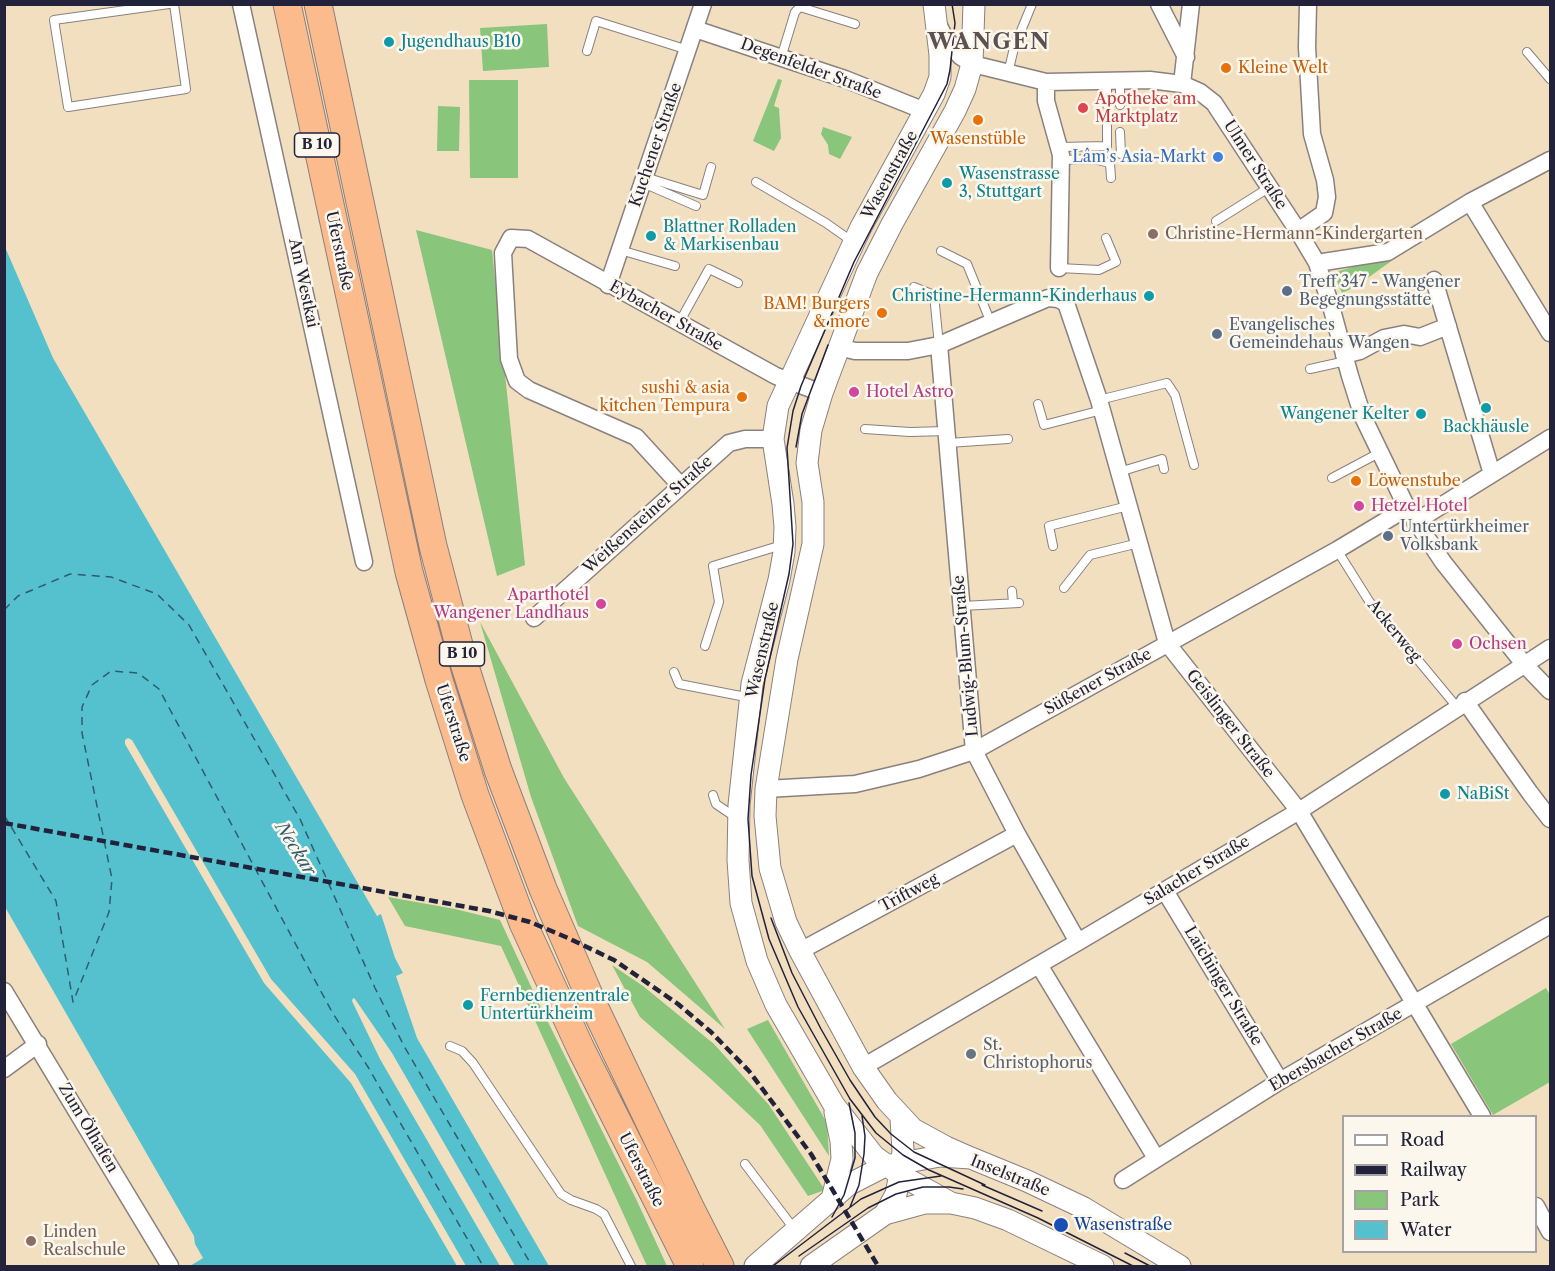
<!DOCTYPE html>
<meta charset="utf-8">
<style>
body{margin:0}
#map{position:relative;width:1555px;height:1271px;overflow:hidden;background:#f2dfc0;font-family:"Libre Caslon Text",serif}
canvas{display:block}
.frame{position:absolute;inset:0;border:6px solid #22223b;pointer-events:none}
.legend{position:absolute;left:1342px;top:1115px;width:195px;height:138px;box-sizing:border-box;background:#fbf7ec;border:2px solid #a4a2a5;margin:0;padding:8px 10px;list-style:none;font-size:18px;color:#22223b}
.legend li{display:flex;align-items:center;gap:12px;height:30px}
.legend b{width:30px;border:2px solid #a4a2a5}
</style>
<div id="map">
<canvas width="1555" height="1271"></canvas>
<div class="frame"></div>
<ul class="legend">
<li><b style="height:8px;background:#fff"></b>Road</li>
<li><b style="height:8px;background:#22223b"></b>Railway</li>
<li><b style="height:16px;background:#89c57a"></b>Park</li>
<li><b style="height:16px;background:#55c1ce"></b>Water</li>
</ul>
</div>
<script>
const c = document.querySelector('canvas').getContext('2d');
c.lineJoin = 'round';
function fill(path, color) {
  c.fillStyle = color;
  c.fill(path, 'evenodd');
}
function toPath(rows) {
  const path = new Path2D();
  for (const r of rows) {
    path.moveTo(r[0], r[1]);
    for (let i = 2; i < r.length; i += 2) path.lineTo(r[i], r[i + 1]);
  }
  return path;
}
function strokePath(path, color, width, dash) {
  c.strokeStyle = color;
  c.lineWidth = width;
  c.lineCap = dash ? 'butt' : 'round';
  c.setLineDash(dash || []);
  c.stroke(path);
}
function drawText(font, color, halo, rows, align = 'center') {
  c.font = font + ' "Libre Caslon Text",serif';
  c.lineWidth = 5;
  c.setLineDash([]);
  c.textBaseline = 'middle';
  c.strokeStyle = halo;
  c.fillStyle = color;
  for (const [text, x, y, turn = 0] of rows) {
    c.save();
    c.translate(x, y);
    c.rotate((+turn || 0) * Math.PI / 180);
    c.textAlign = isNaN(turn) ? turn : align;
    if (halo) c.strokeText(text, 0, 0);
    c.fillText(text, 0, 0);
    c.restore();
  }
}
const green = toPath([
 [547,24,549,67,483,71,480,28],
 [778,79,782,80,774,106,779,108,781,138,774,151,753,141],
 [469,80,518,80,518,178,470,178],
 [438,106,460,107,459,151,437,151],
 [823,127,852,137,840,159,829,154,828,145,821,134],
 [416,230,492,250,525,565,497,576],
 [1404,252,1355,287,1342,293,1335,276,1339,271],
 [480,622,564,778,725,1029,647,962,578,926,531,797],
 [388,897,455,909,500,920,542,1010,637,1201,667,1266,647,1266,501,946,405,926],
 [612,965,643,986,714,1044,769,1105,825,1190,808,1196,760,1125,711,1079,640,1017],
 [1546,988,1550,995,1550,1082,1493,1115,1451,1044],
 [768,1020,827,1123,829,1156,747,1029]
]);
const water = toPath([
 [5,247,53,358,377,916,381,914,395,958,403,973,396,976,417,1038,549,1266,515,1266,392,1053,355,999,353,998,352,1001,380,1059,500,1266,466,1266,355,1074,271,979,132,740,128,738,125,740,125,744,264,983,351,1083,457,1266,190,1266,203,1258,195,1244,194,1236,5,907]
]);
const ferry = toPath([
 [4,610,18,596,70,574,111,577,157,594,189,625,300,819,375,988,404,1046,532,1266],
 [4,815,56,901,73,1002,109,912,112,879,82,733,82,707,92,685,111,671,138,673,159,689,332,1012,368,1067,483,1266]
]);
const service = toPath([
 [169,4,54,20,68,107,186,89,174,4],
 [587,51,596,21,688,50],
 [1527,52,1550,79],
 [781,58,795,12,800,7,855,24],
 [1008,73,1014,48,1032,4],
 [1120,81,1120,105],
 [1107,105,1107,81],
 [1120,132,1121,154],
 [1059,147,1107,146,1107,126],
 [1061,160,1093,159,1110,163,1111,178],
 [645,177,703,195,711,167],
 [756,182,826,223,853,242],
 [643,183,696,206],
 [1216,221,1270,187],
 [620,250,675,266],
 [941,251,967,264,991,323],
 [1059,268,1099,270,1116,262,1106,238],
 [914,287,934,295,939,345],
 [679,323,709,269,738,283],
 [1310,369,1346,361],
 [1099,400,1167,383,1175,395,1194,465],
 [1038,404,1044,425,1102,410],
 [865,429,910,432,947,431],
 [948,443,1008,439],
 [1119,472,1162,459,1164,469],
 [1332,478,1379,453],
 [1053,546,1049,526,1128,506],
 [1337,550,1369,601,1457,707],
 [1064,588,1090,555,1139,543],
 [1012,591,1013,603],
 [962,606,1019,603],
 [705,646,719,602,713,566,782,545],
 [674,672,679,684,751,698],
 [713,795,716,804,738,819],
 [450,1046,462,1051,473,1063,561,1194,571,1200,596,1209,604,1214,631,1266],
 [745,1164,795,1230]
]);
const minor = toPath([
 [241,4,364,562],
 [1159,4,1186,57],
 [938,24,944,36,960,56,972,64,985,67,1046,82,1150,80,1182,84,1200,92,1214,103,1298,231,1317,263,1331,306,1350,376,1363,417,1407,508,1443,562,1524,664,1550,691],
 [695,29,845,79,925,111],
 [1046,82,1046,101,1061,155,1059,268],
 [1182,84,1191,4],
 [1470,202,1550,333],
 [1298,231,1324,213,1327,197,1325,180,1312,134,1307,47,1308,4],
 [1317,263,1388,252,1470,202,1550,160],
 [1434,280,1492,474],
 [608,285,703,4],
 [939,345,974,751,1017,834,1078,942],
 [839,347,855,351,908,351,939,345,1048,298,1058,299,1066,303,1099,400,1167,643,1299,811,1482,1116],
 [1344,355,1360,351,1384,338,1404,334,1420,337,1448,326],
 [680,485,636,437,529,390,517,381,509,359,503,253,511,238,528,239,776,376,822,393],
 [1415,522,1550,438],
 [534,618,729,443,745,439,773,439],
 [1465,701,1530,793,1550,819],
 [766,789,855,784,919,769,974,751,1337,550,1407,508],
 [1165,891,1280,1081],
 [800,951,1017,834],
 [1039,965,1156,1158],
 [4,991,170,1266],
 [863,1067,1078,942,1299,811,1550,648],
 [4,1069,38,1044],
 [1123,1180,1280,1081,1550,925],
 [1536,1206,1550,1232]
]);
const tertiary = toPath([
 [934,4,940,55,940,77,934,94,861,227,778,406,773,439,783,504,785,527,784,552,779,580,752,684,739,805,738,860,741,903,757,961,776,1005,834,1105,874,1156,900,1175,951,1203,975,1208,1008,1220,1103,1266],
 [971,1158,946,1147,913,1129,887,1101,863,1067,800,951,786,922,770,868,765,816,766,789,787,659,813,544,813,502,807,463,811,430,822,393,867,273,892,224,955,111,965,89,972,64,974,4],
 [832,1199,842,1159,841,1141,835,1112],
 [885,1214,896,1194,901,1169,903,1150,901,1119],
 [755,1266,848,1185,885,1166,940,1156,971,1158,1027,1181,1084,1208,1180,1266],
 [811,1266,885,1214,925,1203,951,1203]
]);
const trunk = toPath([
 [287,4,409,572,439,680,475,795,523,923,580,1047,690,1266],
 [318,4,433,546,463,660,498,770,543,889,593,1004,690,1207,720,1266]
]);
const tram = toPath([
 [952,4,955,23,950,70,947,84,854,262,801,386,793,411,787,448,793,544,789,574,765,679,751,775,748,819,752,876,769,939,798,1007,850,1099,876,1133,903,1155,929,1170,1038,1218,1133,1266],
 [796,447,802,414,828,345],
 [771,918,792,973,821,1029,850,1080,875,1117,891,1134,914,1152,985,1185],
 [982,1185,1042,1211],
 [850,1207,859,1185,864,1154,865,1136,862,1116],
 [832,1217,844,1195,855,1158,855,1133,849,1103],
 [1125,1253,1150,1266],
 [799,1256,868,1208,896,1194,923,1187,949,1187,963,1189],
 [773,1266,861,1199,899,1182,941,1176]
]);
const rail = toPath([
 [4,823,489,911,530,922,568,938,614,960,678,1004,711,1032,749,1071,811,1154,878,1266]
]);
const markers = [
 [389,42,6,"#0f9aa8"],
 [1226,68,6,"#e8710a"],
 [1083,108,6,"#e0444e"],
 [978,120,6,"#e8710a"],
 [1218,157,6,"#3f7fe0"],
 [947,183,6,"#0f9aa8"],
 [1153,234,6,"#8d6e63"],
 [651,236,6,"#0f9aa8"],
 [1287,291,6,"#5c6f8a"],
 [1149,296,6,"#0f9aa8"],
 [882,313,6,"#e8710a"],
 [1217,334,6,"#5c6f8a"],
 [854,392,6,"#d1479c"],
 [742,397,6,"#e8710a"],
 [1486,408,6,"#0f9aa8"],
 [1421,414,6,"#0f9aa8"],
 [1356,481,6,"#e8710a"],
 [1359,506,6,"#d1479c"],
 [1388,536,6,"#5c6f8a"],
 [601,604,6,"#d1479c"],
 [1457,644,6,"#d1479c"],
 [1445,794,6,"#0f9aa8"],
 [468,1005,6,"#0f9aa8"],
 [971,1054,6,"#6b7280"],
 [1061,1225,8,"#1a4fb4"],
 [31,1241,6,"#8d6e63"]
];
const shields = [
 [317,145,45],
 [462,654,45]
];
const shieldNames = [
 ["B 10",317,145],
 ["B 10",462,654]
];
const cultureNames = [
 ["Jugendhaus B10",401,42],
 ["Wasenstrasse",959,174],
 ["3, Stuttgart",959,192],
 ["Blattner Rolladen",663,227],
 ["& Markisenbau",663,245],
 ["Christine-Hermann-Kinderhaus",1137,296,"right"],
 ["Wangener Kelter",1409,414,"right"],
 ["Backhäusle",1486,427,"center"],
 ["NaBiSt",1457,794],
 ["Fernbedienzentrale",480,996],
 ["Untertürkheim",480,1014]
];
const foodNames = [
 ["Kleine Welt",1238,68],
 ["Wasenstüble",978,139,"center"],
 ["BAM! Burgers",870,304,"right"],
 ["& more",870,322,"right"],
 ["sushi & asia",730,388,"right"],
 ["kitchen Tempura",730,406,"right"],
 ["Löwenstube",1368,481]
];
const streetNames = [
 ["Degenfelder Straße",811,69,20],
 ["Kuchener Straße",656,145,-71],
 ["Ulmer Straße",1255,165,57],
 ["Wasenstraße",890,175,-61],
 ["Uferstraße",339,251,78],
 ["Am Westkai",303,283,78],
 ["Eybacher Straße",666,316,29],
 ["Weißensteiner Straße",648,515,-42],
 ["Ackerweg",1394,631,51],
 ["Wasenstraße",763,650,-77],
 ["Ludwig-Blum-Straße",966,656,-95],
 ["Süßener Straße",1098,682,-29],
 ["Uferstraße",453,723,72],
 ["Geislinger Straße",1230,724,52],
 ["Salacher Straße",1197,871,-31],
 ["Triftweg",909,893,-28],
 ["Laichinger Straße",1223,986,59],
 ["Ebersbacher Straße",1336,1050,-30],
 ["Zum Ölhafen",88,1128,59],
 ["Uferstraße",641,1170,63],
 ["Inselstraße",1010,1176,22]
];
const healthNames = [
 ["Apotheke am",1095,99],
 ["Marktplatz",1095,117]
];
const shopNames = [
 ["Lâm’s Asia-Markt",1206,157]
];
const educationNames = [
 ["Christine-Hermann-Kindergarten",1165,234],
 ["Linden",43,1232],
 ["Realschule",43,1250]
];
const serviceNames = [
 ["Treff 347 - Wangener",1299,282],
 ["Begegnungsstätte",1299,300],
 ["Evangelisches",1229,325],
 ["Gemeindehaus Wangen",1229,343],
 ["Untertürkheimer",1400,527],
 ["Volksbank",1400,545]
];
const hotelNames = [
 ["Hotel Astro",866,392],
 ["Hetzel Hotel",1371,506],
 ["Aparthotel",589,595,"right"],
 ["Wangener Landhaus",589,613,"right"],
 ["Ochsen",1469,644]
];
const worshipNames = [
 ["St.",983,1045],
 ["Christophorus",983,1063]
];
const transitNames = [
 ["Wasenstraße",1074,1225]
];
const waterNames = [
 ["Neckar",295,849,58]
];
const districtNames = [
 ["WANGEN",989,43]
];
fill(green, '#89c57a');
fill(water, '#55c1ce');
strokePath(ferry, '#345a6e', 1.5, [8, 6]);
strokePath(service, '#8a807e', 10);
strokePath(minor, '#8a807e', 19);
strokePath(tertiary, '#8a807e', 23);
strokePath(trunk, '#8a807e', 29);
strokePath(service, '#fff', 8);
strokePath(minor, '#fff', 16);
strokePath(tertiary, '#fff', 21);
strokePath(trunk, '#fbbb8d', 27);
strokePath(tram, '#22223b', 1.5);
strokePath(rail, '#22223b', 4.5, [9, 4.5]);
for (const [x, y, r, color] of markers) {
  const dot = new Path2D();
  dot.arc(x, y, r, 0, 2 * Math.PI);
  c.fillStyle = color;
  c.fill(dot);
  strokePath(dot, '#fbf7ec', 2);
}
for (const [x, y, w] of shields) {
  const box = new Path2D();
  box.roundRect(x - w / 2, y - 12, w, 24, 4.5);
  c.fillStyle = '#fbf7ec';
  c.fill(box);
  strokePath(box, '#22223b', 1.5);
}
drawText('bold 15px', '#22223b', null, shieldNames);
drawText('16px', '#0d838f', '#fbf7ec', cultureNames, 'left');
drawText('16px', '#c56008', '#fbf7ec', foodNames, 'left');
drawText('16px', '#22223b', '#fbf7ec', streetNames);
drawText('16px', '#be3a42', '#fbf7ec', healthNames, 'left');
drawText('16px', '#366cbe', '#fbf7ec', shopNames, 'right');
drawText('16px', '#785e54', '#fbf7ec', educationNames, 'left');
drawText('16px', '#4e5e75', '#fbf7ec', serviceNames, 'left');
drawText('16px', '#b23c85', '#fbf7ec', hotelNames, 'left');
drawText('16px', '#5b616d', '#fbf7ec', worshipNames, 'left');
drawText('16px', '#164399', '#fbf7ec', transitNames, 'left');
drawText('italic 18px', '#345a6e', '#fbf7ec', waterNames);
c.letterSpacing = '1.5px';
drawText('bold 22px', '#5c5152', '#fbf7ec', districtNames);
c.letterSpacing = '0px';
</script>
